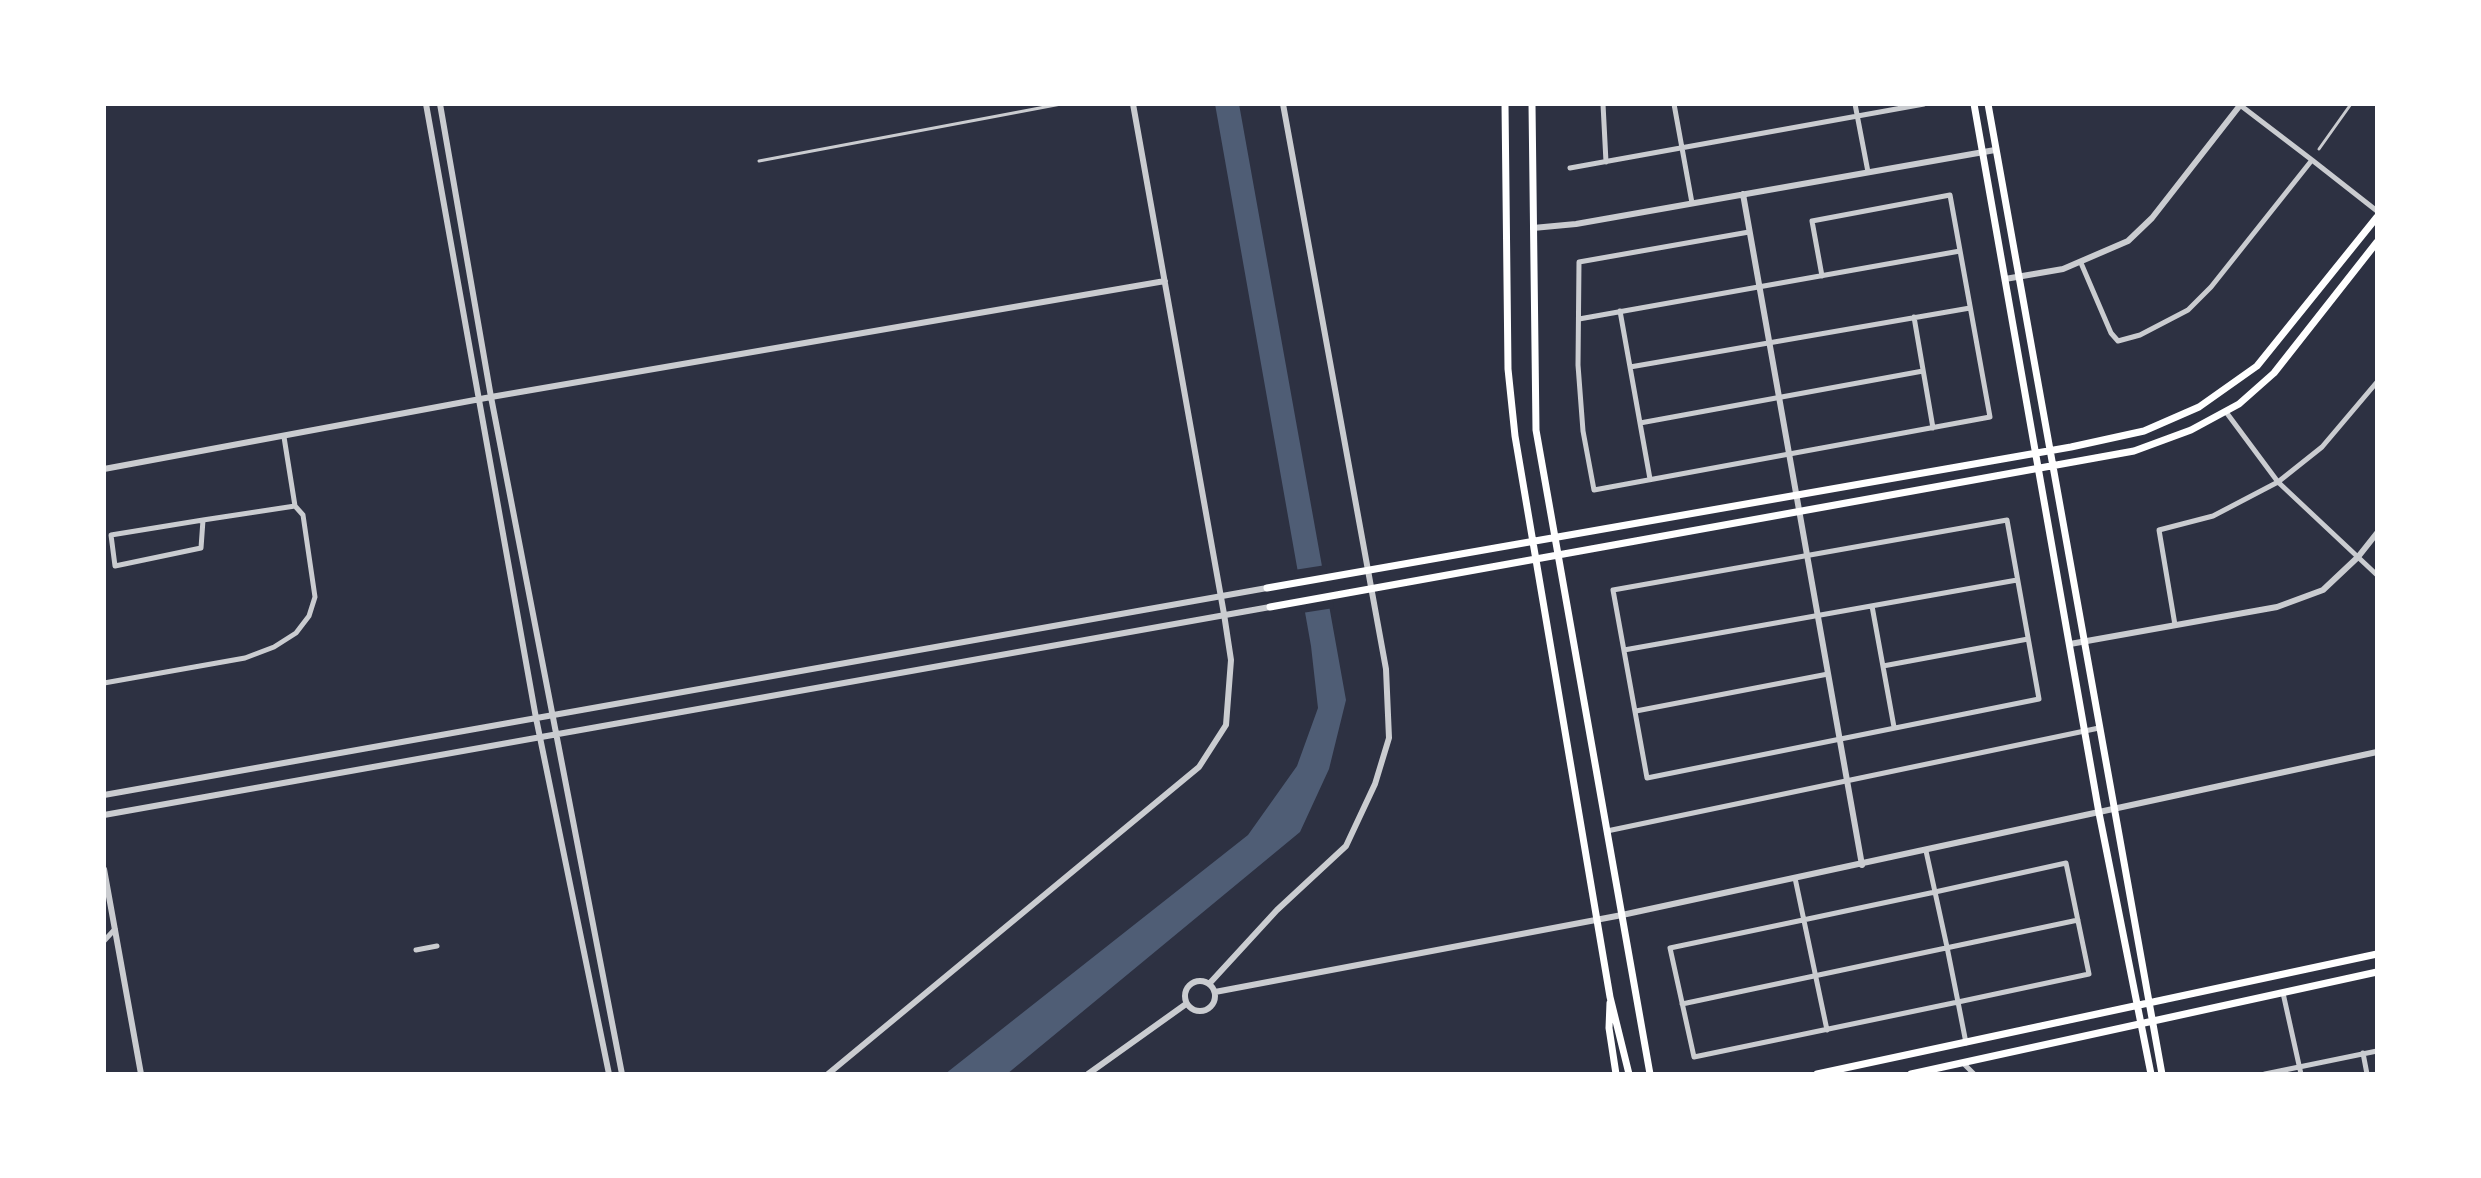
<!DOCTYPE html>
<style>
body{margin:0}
#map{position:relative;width:2481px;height:1178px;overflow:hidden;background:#2d3142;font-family:"Open Sans",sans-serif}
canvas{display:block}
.frame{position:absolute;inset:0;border:106px solid #fff;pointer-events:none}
</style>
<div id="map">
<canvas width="2481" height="1178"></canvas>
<div class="frame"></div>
</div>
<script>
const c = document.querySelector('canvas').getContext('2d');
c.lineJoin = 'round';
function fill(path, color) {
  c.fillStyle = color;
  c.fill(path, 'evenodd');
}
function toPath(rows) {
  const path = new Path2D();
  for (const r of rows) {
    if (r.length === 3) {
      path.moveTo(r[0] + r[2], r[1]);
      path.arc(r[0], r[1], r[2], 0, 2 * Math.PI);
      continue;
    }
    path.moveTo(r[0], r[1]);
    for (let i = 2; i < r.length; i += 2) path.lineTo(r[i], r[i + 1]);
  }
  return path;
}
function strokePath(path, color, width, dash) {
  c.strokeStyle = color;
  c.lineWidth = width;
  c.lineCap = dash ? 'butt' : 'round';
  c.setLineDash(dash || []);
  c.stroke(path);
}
const water = toPath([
 [1215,104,1239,104,1346,700,1329,769,1300,832,1007,1074,945,1074,1248,835,1297,766,1318,708,1311,646]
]);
const pier = toPath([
 [1326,565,1334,608,1302,613,1294,570]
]);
const pedestrian = toPath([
 [2319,149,2351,104],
 [759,161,1061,104]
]);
const minor = toPath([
 [1603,104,1606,162],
 [1674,104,1692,203],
 [1855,104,1868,172],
 [2312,160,2377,211],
 [1570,168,1924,104],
 [1749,232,1579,262,1578,365,1583,431,1594,490,1990,417,1950,195,1812,221,1822,276],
 [2081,263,2111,333,2118,341,2140,335,2188,310,2211,287,2312,160,2240,105],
 [1620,311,1650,479],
 [1914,317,1933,428],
 [1579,319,1960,251],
 [1630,367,1970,308],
 [2226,412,2278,482,2377,575],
 [1640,423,1923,371],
 [203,520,201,548,115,566,111,535,203,520,295,506,284,437],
 [2007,520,2039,699,1647,778,1613,590,2007,520],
 [1872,606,1894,727],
 [2175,625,2159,530,2213,516,2278,482,2322,447,2377,382],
 [1624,650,2017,580],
 [1883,666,2028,639],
 [104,683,245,658,274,647,296,633,309,616,315,597,303,515,295,506],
 [1636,711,1828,674],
 [1607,831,2099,728],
 [1926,851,1935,892,1947,947,1958,1002,2089,974,2066,863,1935,892,1803,920,1670,948,1694,1057,1958,1002,1966,1043],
 [1795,878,1827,1030],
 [104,941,115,929],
 [416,950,437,946],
 [2283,993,2301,1074],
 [1682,1004,2078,920],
 [2363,1053,2367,1074],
 [1963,1063,1974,1074],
 [2265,1074,2377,1051]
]);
const tertiary = toPath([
 [426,104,536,718,609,1074],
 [440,104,491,397,622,1074],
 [1743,194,1862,865],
 [1533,228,1576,224,1995,150],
 [2005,279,2063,269,2128,241,2152,218,2241,104],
 [104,469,491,397,1165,281],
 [2070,644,2277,607,2323,590,2358,557,2377,533],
 [104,795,1267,588],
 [104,815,1270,607],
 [104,869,141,1074],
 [1200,996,15],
 [1209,984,1277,910,1346,846,1375,784,1389,738,1386,669,1283,104],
 [1215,992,1622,915,2377,752],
 [828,1074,1199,767,1226,725,1231,660,1224,614,1133,104],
 [1088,1074,1186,1004]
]);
const secondary = toPath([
 [1505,104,1508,369,1515,436,1610,997,1629,1074],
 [1532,104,1536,430,1650,1074],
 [1974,104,2099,813,2151,1074],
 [1988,104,2162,1074],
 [1267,588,2071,447,2144,431,2199,407,2257,366,2377,217],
 [1270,607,2134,451,2191,430,2239,404,2274,373,2377,242],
 [1610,1003,1609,1028,1616,1074],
 [1817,1074,2377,954],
 [1911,1074,2377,972]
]);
fill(water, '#4f5d75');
fill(pier, '#2d3142');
strokePath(pedestrian, '#caccd0', 3);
strokePath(minor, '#caccd0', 5);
strokePath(tertiary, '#caccd0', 6);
strokePath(secondary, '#fff', 7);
</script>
